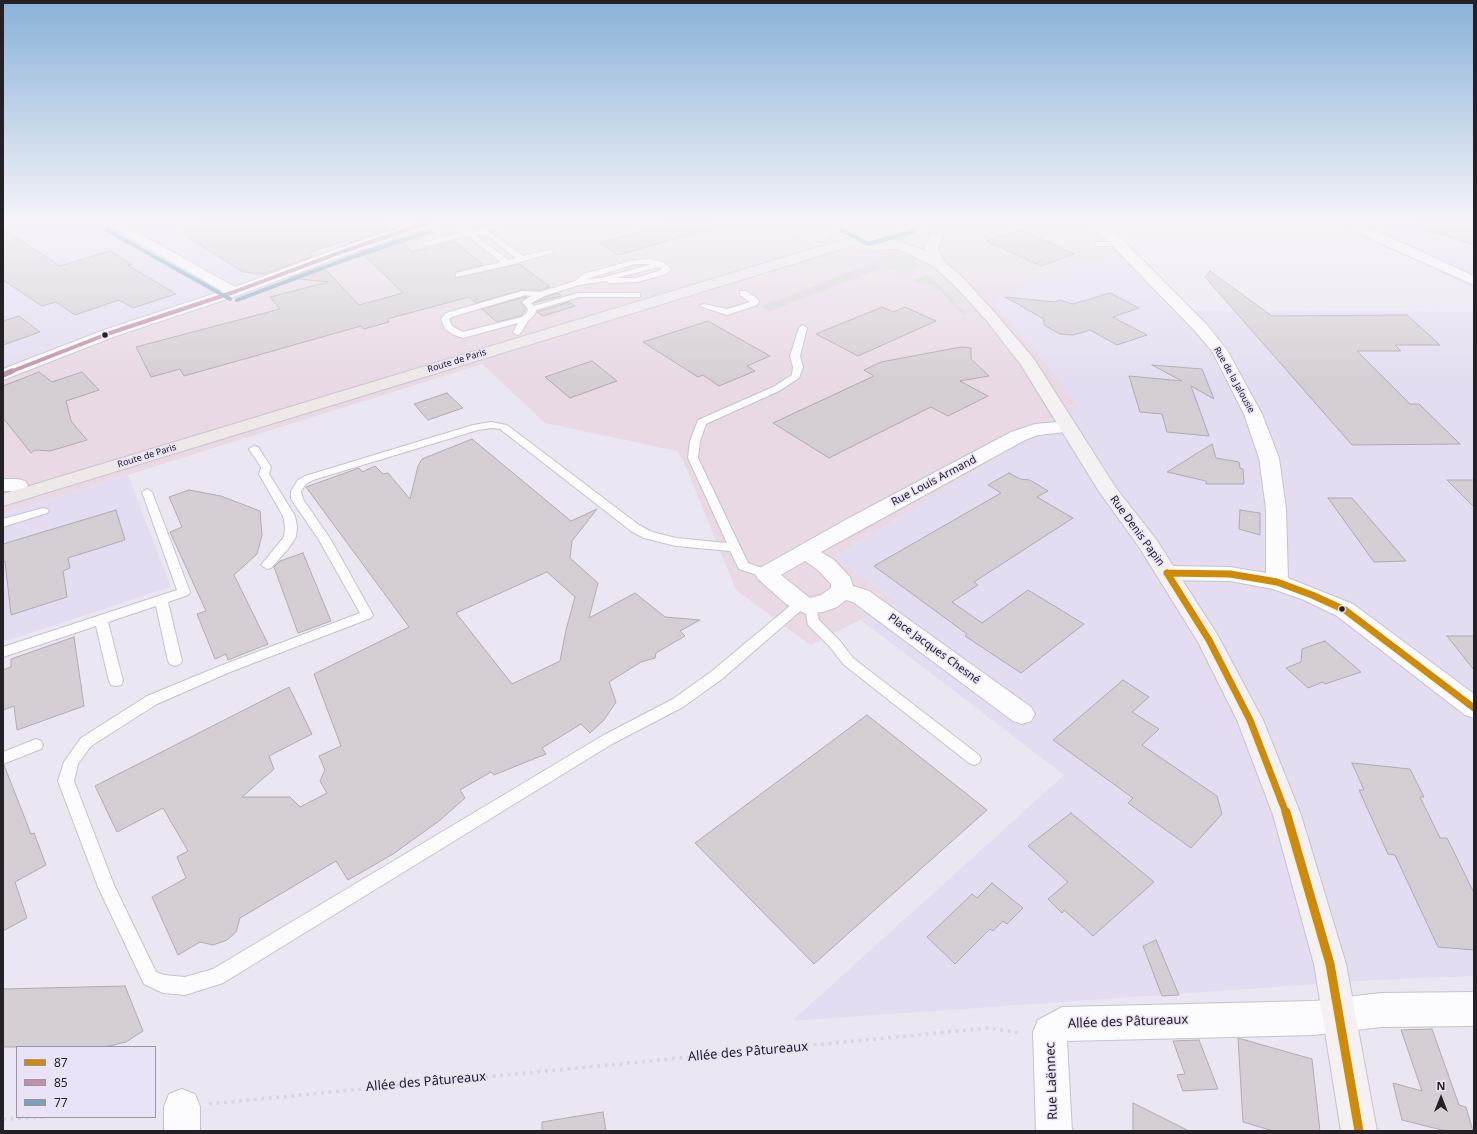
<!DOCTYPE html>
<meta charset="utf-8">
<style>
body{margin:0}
#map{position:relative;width:1477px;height:1134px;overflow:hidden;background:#ebe7f2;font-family:"Noto Sans",sans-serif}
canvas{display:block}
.frame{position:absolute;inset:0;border:4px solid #232028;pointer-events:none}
.legend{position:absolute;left:16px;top:1046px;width:140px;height:72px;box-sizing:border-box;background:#eae2f7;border:1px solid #9a94a4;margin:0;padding:5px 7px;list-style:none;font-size:12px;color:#232028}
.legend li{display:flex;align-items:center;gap:8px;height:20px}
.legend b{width:20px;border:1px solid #9a94a4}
.north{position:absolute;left:1421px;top:1078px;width:40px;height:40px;-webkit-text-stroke:3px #eae2f7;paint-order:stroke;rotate:0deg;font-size:11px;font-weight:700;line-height:16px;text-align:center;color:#232028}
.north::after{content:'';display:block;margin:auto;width:14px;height:18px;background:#232028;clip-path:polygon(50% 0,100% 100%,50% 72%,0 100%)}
</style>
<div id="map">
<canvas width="1477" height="1134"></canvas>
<div class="frame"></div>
<ul class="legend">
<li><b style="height:5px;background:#cd8b08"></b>87</li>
<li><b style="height:5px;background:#c090a8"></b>85</li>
<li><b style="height:5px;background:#7ba2ba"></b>77</li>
</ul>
<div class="north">N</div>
</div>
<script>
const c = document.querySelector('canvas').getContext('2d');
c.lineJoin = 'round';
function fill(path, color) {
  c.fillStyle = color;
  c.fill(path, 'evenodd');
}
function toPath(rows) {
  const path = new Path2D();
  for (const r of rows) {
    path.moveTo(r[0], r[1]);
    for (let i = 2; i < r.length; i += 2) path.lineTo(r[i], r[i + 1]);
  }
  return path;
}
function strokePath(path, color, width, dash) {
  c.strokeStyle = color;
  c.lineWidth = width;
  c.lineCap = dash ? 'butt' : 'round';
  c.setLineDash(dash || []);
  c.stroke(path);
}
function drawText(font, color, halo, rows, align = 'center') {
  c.font = font + ' "Noto Sans",sans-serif';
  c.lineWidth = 3;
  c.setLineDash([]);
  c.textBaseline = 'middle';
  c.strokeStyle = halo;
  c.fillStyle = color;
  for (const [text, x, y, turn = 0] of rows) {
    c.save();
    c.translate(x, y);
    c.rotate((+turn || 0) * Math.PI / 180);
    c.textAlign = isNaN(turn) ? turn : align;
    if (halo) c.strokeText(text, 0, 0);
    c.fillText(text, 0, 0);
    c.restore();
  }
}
const commercial = toPath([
 [427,223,1106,223,1130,248,993,301,1040,356,1079,407,835,557,897,602,810,645,736,590,685,465,677,451,545,423,482,364,3,514,3,375]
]);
const built = toPath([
 [3,223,427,223,3,375],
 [1334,223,1474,223,1474,289],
 [1130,248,1195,311,1474,312,1474,976,1375,980,792,1021,1064,775,861,620,897,602,835,557,1079,407,1040,356,993,301],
 [128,475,171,587,3,642,3,514]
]);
const green = toPath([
 [918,226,926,233,921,239,901,242,883,237],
 [899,252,909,257,919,265,909,271,900,272,885,267,770,311,761,307],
 [928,275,956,302,953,303,956,306,959,306,967,314,960,312,934,284,924,285,913,280]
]);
const building = toPath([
 [208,223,387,223,387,227,385,228,388,230,351,242,348,240,309,252,313,256,264,274,243,272,180,232,208,223],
 [670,223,712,223,713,228,618,255,600,243,670,223],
 [1420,223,1474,223,1474,245,1419,227,1420,223],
 [3,229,60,266,110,251,132,264,128,265,176,294,133,308,119,300,75,315,56,302,42,306,3,280,3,229],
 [1021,230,1074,254,1041,266,986,241,1021,230],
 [398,239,412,252,454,241,483,265,456,272,455,278,519,264,550,287,540,290,522,290,476,303,469,297,387,319,389,322,364,329,361,326,184,376,180,369,151,377,136,347,280,309,270,297,328,282,290,278,322,266,359,305,403,293,361,252,398,239],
 [1210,271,1272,316,1407,315,1440,345,1395,345,1401,351,1357,351,1410,404,1419,404,1460,444,1352,445,1205,277,1210,271],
 [558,293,561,296,533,303,545,297,558,293],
 [1110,293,1139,308,1113,317,1147,335,1117,345,1090,330,1073,335,1060,334,1044,325,1044,319,1005,297,1055,302,1060,300,1073,304,1110,293],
 [525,297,527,297,521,302,526,309,521,316,497,322,482,309,525,297],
 [569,302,575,306,543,316,537,312,569,302],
 [882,307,893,312,905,307,936,321,858,356,816,334,882,307],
 [19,316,40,332,3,345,3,321,19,316],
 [708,321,770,356,747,366,755,371,719,386,703,375,698,377,643,342,708,321],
 [961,347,971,348,971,359,989,376,960,381,988,396,948,416,931,407,829,458,773,423,874,376,864,370,881,362,961,347],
 [592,361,617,381,570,398,545,377,592,361],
 [1152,365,1202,369,1214,399,1191,386,1209,436,1167,432,1162,414,1140,412,1129,376,1182,381,1152,365],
 [39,372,52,382,82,372,99,390,66,401,71,421,87,440,50,451,35,450,31,453,3,418,3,386,39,372],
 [447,393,463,408,428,420,414,404,447,393],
 [472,439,571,521,597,509,572,541,570,558,598,583,589,618,635,593,665,617,700,620,680,631,685,636,656,653,655,658,641,662,609,682,616,702,604,720,590,733,581,724,542,748,546,754,494,775,491,772,460,790,465,798,439,821,393,854,348,880,336,861,240,918,236,932,227,940,213,945,200,942,178,955,152,897,186,878,177,857,188,851,163,808,117,832,95,786,289,687,312,734,269,756,274,769,242,797,290,797,300,807,327,793,320,781,325,770,319,756,341,746,314,674,409,627,306,487,359,468,362,472,375,466,383,474,388,473,410,499,418,466,422,459,472,439],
 [547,572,575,597,566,630,560,661,512,684,456,613,547,572],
 [1212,444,1216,458,1239,462,1240,468,1243,469,1244,484,1206,484,1206,481,1167,472,1212,444],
 [1009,473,1020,479,1030,480,1048,491,1037,497,1073,518,974,582,978,585,952,602,982,623,1028,590,1084,624,1021,673,965,636,967,634,874,566,1001,493,988,485,1009,473],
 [1447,480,1474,480,1474,507,1447,480],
 [189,490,221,496,260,511,262,535,257,554,234,575,268,644,228,660,226,654,215,659,197,614,206,611,170,532,182,527,169,497,189,490],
 [1328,498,1352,498,1406,561,1374,562,1328,498],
 [116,510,125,540,68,558,70,568,63,571,67,597,11,615,5,561,3,562,3,544,116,510],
 [1240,510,1260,513,1260,535,1239,529,1240,510],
 [303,553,331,621,298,633,274,567,280,561,303,553],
 [1447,636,1474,636,1474,670,1447,636],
 [74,637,84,706,17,730,14,706,3,710,3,670,11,667,11,659,74,637],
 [1325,641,1361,672,1325,684,1323,682,1308,688,1286,668,1301,662,1302,649,1325,641],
 [1123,680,1149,697,1132,712,1159,729,1142,745,1217,796,1222,814,1191,848,1128,803,1133,798,1053,740,1123,680],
 [867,715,987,810,814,964,695,843,867,715],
 [1352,763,1410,769,1424,797,1420,797,1440,838,1447,838,1474,893,1474,950,1438,947,1395,855,1388,854,1359,790,1364,790,1352,763],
 [3,765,4,765,31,834,34,833,46,865,15,882,27,918,3,931,3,765],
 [1071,813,1154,882,1093,936,1064,910,1062,913,1048,899,1068,882,1028,846,1071,813],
 [992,883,1023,908,1007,924,1003,921,993,931,990,929,955,964,927,937,972,894,977,898,992,883],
 [1156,940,1179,995,1162,996,1143,946,1156,940],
 [125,986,143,1031,126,1042,109,1046,97,1047,3,1047,3,989,125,986],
 [1432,1029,1459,1105,1466,1107,1473,1131,1446,1131,1402,1120,1393,1083,1422,1091,1401,1030,1432,1029],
 [1238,1038,1312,1059,1320,1131,1273,1131,1243,1122,1238,1038],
 [1199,1040,1218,1089,1183,1091,1177,1075,1185,1074,1173,1041,1199,1040],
 [1133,1103,1189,1131,1133,1131,1133,1103],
 [603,1112,606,1131,542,1131,542,1122,603,1112]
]);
const pathFar1 = toPath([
 [1389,223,1404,225,1405,232],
 [794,244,793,240,805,236],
 [898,274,916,269]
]);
const path = toPath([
 [209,1104,988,1028,1022,1033],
 [3,1119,47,1117]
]);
const lane = toPath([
 [455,223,463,223,472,230,501,223,514,223,488,231,523,256,550,250,554,252,510,265,456,277,456,273,501,262,468,236,424,246,424,242,465,232,455,223],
 [476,235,486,235,516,258,508,260,476,235],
 [1096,242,1118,242,1122,244,1118,246,1096,246,1096,242],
 [651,259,663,262,671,269,667,274,637,282,610,283,606,281,579,285,544,296,531,303,534,306,578,293,640,293,640,297,579,297,536,310,535,314,528,321,520,334,517,335,513,332,518,323,463,338,454,335,445,329,441,319,446,313,522,291,540,292,575,281,583,274,635,260,651,259],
 [635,264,652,264,601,278,587,279,635,264],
 [659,267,662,269,661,270,636,278,616,278,659,267],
 [525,295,531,296,522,302,528,309,527,313,522,317,463,332,452,326,449,319,452,317,525,295],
 [740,291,746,291,758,299,759,301,757,305,727,315,699,306,703,304,727,309,750,302,740,295,740,291],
 [803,325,807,328,800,356,803,367,799,378,779,391,706,424,700,441,698,458,748,563,770,571,772,574,770,577,766,578,739,569,730,551,676,546,644,538,631,531,500,429,491,428,478,430,313,480,306,484,301,491,303,499,331,540,373,615,371,618,230,672,157,704,91,746,78,764,74,781,114,885,156,972,164,975,185,977,213,969,602,736,673,699,712,671,797,600,801,599,805,600,807,603,815,603,819,620,840,641,853,658,979,755,981,759,979,763,974,765,969,763,843,664,830,647,808,625,805,607,722,679,683,707,612,744,223,983,185,995,163,993,144,984,98,887,58,781,64,762,81,738,147,696,220,666,360,613,319,540,291,499,291,491,298,480,305,476,473,425,491,422,507,425,639,525,652,532,676,538,727,543,688,458,690,441,698,420,773,387,792,375,793,367,790,356,799,328,803,325],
 [254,446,258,447,271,467,269,474,295,516,297,527,296,537,288,549,271,568,267,569,261,565,284,537,285,527,283,516,259,474,261,467,249,449,254,446],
 [147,489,152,492,190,592,188,595,168,602,182,661,180,664,175,666,170,664,168,661,156,606,108,622,123,681,121,685,116,686,111,685,109,681,96,626,3,657,3,647,177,590,142,492,147,489],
 [43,508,47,509,49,511,47,513,3,527,3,519,43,508],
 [36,739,41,741,43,745,41,749,3,764,3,752,36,739]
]);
const street = toPath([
 [105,223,121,223,235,287,339,248,414,223,434,223,433,226,349,254,239,295,116,336,3,380,3,369,104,330,222,291,105,223],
 [1090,223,1105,223,1110,227,1207,325,1227,350,1262,414,1279,458,1286,508,1288,578,1353,604,1474,694,1474,718,1465,715,1337,616,1304,600,1273,589,1230,581,1167,580,1159,578,1156,573,1159,568,1167,566,1230,567,1266,573,1266,508,1259,458,1244,414,1212,351,1195,331,1090,223],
 [1341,223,1359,223,1474,276,1474,285,1342,226,1341,223],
 [1068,421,1074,423,1077,427,1074,431,1038,435,1025,440,821,552,834,560,850,577,853,586,869,591,1031,707,1035,714,1031,721,1022,724,1013,721,853,602,846,600,837,607,823,612,806,614,786,604,758,579,755,574,758,569,849,518,1011,432,1035,424,1068,421],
 [805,561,818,570,831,584,831,588,821,595,810,598,781,575,805,561],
 [3,479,18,479,25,481,28,485,25,489,18,491,3,491,3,479],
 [1474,992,1474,1026,1381,1027,1314,1035,1067,1041,1072,1131,1036,1131,1033,1032,1038,1020,1062,1007,1314,1001,1381,993,1474,992],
 [182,1089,195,1094,200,1107,200,1131,164,1131,164,1107,169,1094,182,1089]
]);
const secondary = toPath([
 [839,223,856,223,874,233,926,251,924,248,931,233,919,223,935,223,940,226,945,233,938,248,944,261,965,280,996,314,1034,359,1116,488,1156,539,1217,634,1263,720,1301,815,1346,964,1377,1131,1341,1131,1314,964,1273,815,1237,720,1198,642,1139,547,1098,490,1021,365,986,320,955,286,933,266,907,253,864,239,839,223]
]);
const primary = toPath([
 [823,223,836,223,832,234,826,241,816,241,814,238,823,223],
 [897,223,918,223,917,226,3,506,3,494,897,223],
 [935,223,948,223,943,236,938,237,933,236,931,233,935,223],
 [897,241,902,242,904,245,902,248,862,252,857,251,855,248,857,245,862,244,897,241]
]);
const bus1Far1 = toPath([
 [1167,573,1209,640,1250,720,1286,813],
 [1167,573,1230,574,1277,582,1312,595,1345,610,1474,708]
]);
const bus1 = toPath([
 [1286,812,1330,964,1359,1131]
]);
const bus2Far1 = toPath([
 [10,372,110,333,234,292,344,251,427,223]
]);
const bus2 = toPath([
 [3,375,12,371]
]);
const bus3 = toPath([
 [107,230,230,299],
 [841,230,869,244,914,231],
 [237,300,347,259,431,231]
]);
const markers = [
 [105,335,3.5,"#232028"],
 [1342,609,3.5,"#232028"]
];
const farStreetnames = [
 ["Route de Paris",457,361,-17],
 ["Rue de la Jalousie",1234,380,61],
 ["Route de Paris",147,456,-17]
];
const streetNames = [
 ["Rue Louis Armand",934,481,-28],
 ["Rue Denis Papin",1137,531,54],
 ["Place Jacques Chesné",934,649,36]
];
const nearStreetnames = [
 ["Allée des Pâtureaux",1128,1022,-2],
 ["Allée des Pâtureaux",748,1052,-5],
 ["Rue Laënnec",1052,1081,-92],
 ["Allée des Pâtureaux",426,1082,-5]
];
fill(commercial, '#e8d9e5');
fill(built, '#e4ddf1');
fill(green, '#d4d7d0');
fill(building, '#d6ced5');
strokePath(building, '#b1aab1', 1);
strokePath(lane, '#c6c3cc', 2);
strokePath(street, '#c6c3cc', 2);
strokePath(secondary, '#c6c3cc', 2);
strokePath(primary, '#c8c5cb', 2);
strokePath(pathFar1, '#d7d6d9', 1.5, [1.5, 2]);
strokePath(path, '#d7d6d9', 3.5, [3, 4.5]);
fill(lane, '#fcfbfd');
fill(street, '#fcfbfd');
fill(secondary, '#f5f1f3');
fill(primary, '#efe8e9');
strokePath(bus1Far1, '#cd8b08', 7);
strokePath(bus1, '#cd8b08', 9);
strokePath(bus2Far1, '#c090a8', 4);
strokePath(bus2, '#c090a8', 5.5);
strokePath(bus3, '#7ba2ba', 4);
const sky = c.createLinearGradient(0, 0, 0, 382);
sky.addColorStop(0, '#89b2d8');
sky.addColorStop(0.58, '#f6f4f9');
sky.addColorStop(1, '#f6f4f900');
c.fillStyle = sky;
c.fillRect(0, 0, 1477, 382);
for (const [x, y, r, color] of markers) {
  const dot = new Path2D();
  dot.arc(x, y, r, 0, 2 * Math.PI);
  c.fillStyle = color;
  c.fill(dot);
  strokePath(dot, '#eae2f7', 1.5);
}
drawText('9px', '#232028', '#eae2f7', farStreetnames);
drawText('11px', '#232028', '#eae2f7', streetNames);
drawText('13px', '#232028', '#eae2f7', nearStreetnames);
</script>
